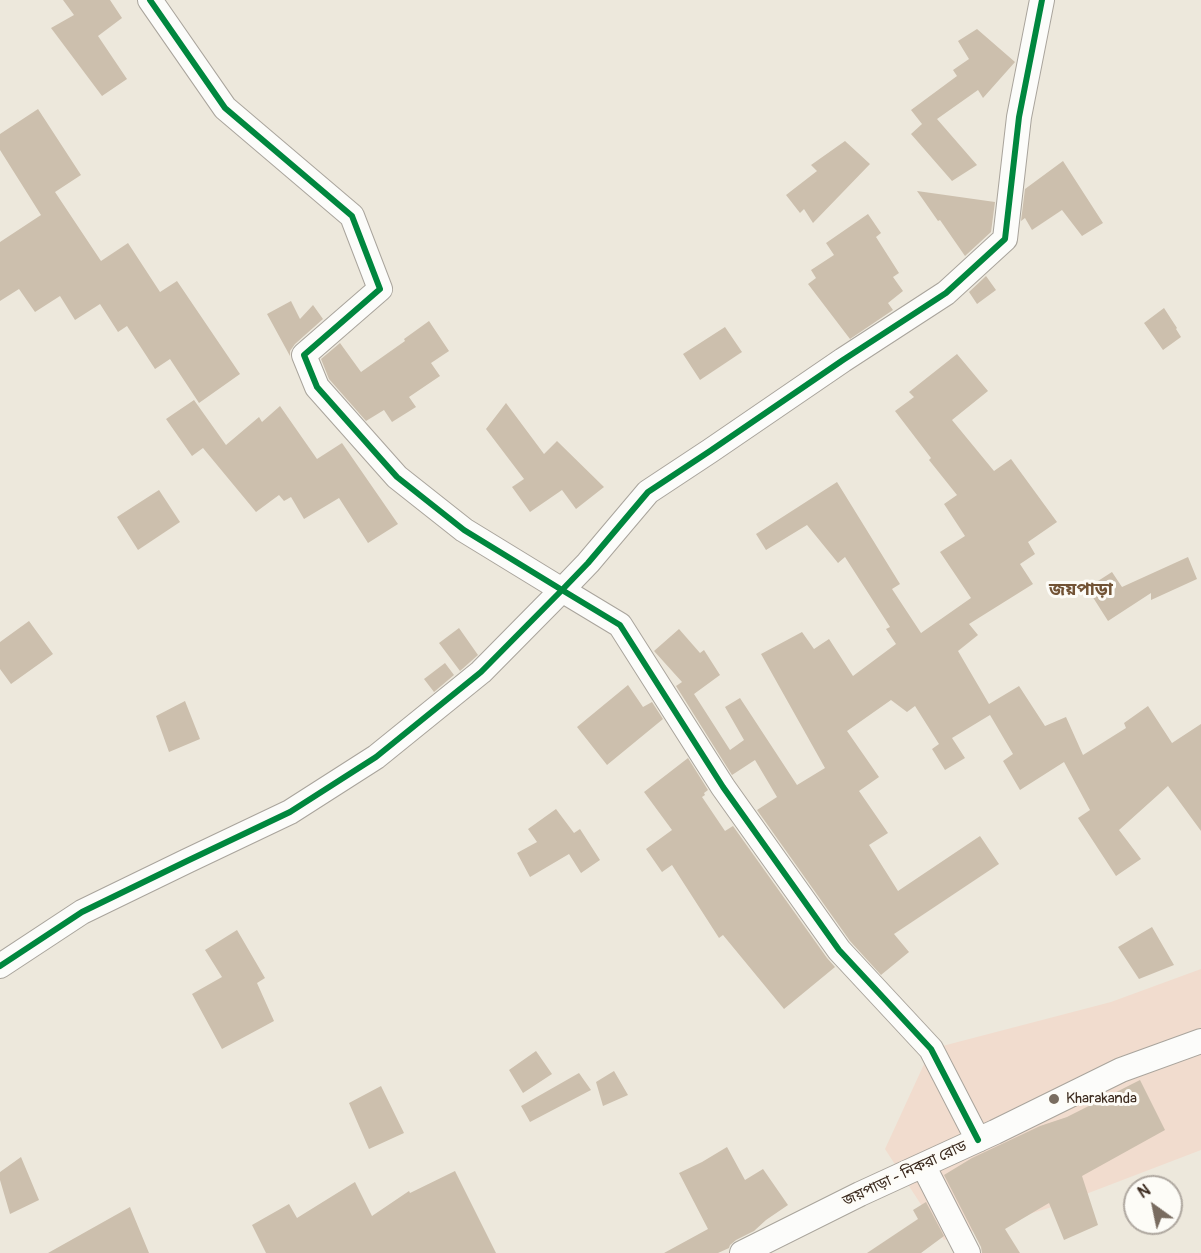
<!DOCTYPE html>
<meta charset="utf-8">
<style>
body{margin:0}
#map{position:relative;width:1201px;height:1253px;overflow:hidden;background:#ede8dc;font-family:Pangolin,sans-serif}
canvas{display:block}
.north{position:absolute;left:1123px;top:1175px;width:60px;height:60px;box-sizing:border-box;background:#fdfcf7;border:2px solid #afa8a0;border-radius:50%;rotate:327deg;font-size:16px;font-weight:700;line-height:24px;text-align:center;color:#3b2a1e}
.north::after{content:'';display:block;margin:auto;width:21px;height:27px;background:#796c60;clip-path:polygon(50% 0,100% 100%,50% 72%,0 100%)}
</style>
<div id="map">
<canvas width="1201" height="1253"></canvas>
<div class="north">N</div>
</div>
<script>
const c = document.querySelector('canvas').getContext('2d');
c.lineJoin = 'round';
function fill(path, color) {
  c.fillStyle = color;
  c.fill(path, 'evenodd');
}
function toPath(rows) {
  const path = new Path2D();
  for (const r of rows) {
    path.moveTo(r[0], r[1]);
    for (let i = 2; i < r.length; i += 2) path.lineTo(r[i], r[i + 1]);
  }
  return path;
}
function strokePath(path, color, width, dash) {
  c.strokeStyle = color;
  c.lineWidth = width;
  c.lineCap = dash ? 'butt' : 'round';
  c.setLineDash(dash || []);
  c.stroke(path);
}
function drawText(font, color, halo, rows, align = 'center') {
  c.font = font + ' Pangolin,"Noto Sans Bengali",sans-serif';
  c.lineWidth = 6;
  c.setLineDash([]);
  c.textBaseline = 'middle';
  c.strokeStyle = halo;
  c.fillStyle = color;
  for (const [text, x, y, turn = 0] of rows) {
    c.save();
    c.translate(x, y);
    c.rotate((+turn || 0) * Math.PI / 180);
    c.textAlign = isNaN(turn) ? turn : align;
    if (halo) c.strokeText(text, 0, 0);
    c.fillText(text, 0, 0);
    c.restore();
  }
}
const built = toPath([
 [1201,969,1201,1150,1052,1207,944,1240,885,1149,931,1049,1111,1002]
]);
const building = toPath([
 [63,0,110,0,122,18,98,36,127,79,102,96,51,28,74,15],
 [977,29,1015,62,983,98,978,90,937,119,977,165,952,181,911,134,922,124,911,110,957,76,953,70,969,59,958,41],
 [38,109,81,175,55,192,101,261,128,243,160,292,177,281,240,374,199,403,170,359,155,369,127,326,118,332,100,304,75,320,60,296,35,312,19,289,0,301,0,242,41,215,0,150,0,134],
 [845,141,870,164,813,223,804,209,800,213,786,195,817,171,811,165],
 [1063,161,1103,223,1082,236,1062,210,1032,230,1025,218,1021,221,1025,189],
 [917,191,995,202,991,232,965,256,940,220,938,221],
 [868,214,881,233,876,237,899,273,893,277,903,291,888,303,893,310,850,339,808,284,816,278,811,270,834,255,826,243],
 [986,276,996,290,977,304,969,292],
 [291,301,300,319,313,305,323,319,295,344,290,351,290,356,267,314],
 [1164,308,1177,328,1176,329,1181,337,1163,350,1144,323],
 [429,321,449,351,431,363,440,376,409,397,416,407,392,422,384,410,366,421,329,379,321,359,340,343,361,372,405,341,404,339],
 [725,327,742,352,700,380,683,354],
 [957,354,988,391,952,420,994,471,1011,459,1057,522,1028,542,1035,554,1020,564,1033,584,969,624,978,635,958,651,989,704,1019,686,1045,726,1066,717,1083,755,1126,728,1124,723,1148,706,1172,743,1201,724,1201,831,1168,786,1119,830,1141,859,1116,876,1078,818,1090,810,1064,762,1020,790,1003,761,1013,754,990,715,952,738,965,758,945,770,932,749,939,744,915,706,907,712,891,700,847,731,879,777,859,791,888,833,869,845,898,891,980,836,999,864,894,934,909,952,881,975,850,941,757,810,777,797,755,760,732,775,676,686,682,682,654,651,679,629,700,653,704,650,720,675,694,694,730,750,744,740,725,707,740,698,797,785,825,768,761,654,802,632,814,649,829,639,853,676,896,644,886,629,890,627,845,557,838,563,807,525,766,550,756,534,837,482,900,584,892,589,921,633,971,598,940,552,965,536,944,504,957,495,929,460,931,458,895,411,914,397,909,392],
 [194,400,226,445,259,417,262,422,280,406,317,459,342,443,398,524,368,543,339,498,304,519,291,497,284,501,279,495,256,512,203,448,192,456,166,419],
 [506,403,544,454,557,441,604,487,576,509,562,490,530,512,512,487,524,479,486,429],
 [159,490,180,522,138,550,117,517],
 [1188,557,1197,579,1151,600,1151,593,1108,621,1087,588,1112,572,1122,587],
 [29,621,53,654,11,684,0,669,0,642],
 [459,628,478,655,460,671,439,643],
 [445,663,454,675,434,692,424,679],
 [628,685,643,707,652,702,663,719,607,765,577,727],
 [185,701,200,739,169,752,156,716],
 [688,758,708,790,704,793,705,795,702,797,725,831,733,826,827,958,835,967,784,1009,723,935,719,938,672,865,662,872,646,849,672,830,644,792],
 [556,809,574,833,580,829,600,860,581,873,569,854,530,877,517,853,537,842,528,829],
 [1152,927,1174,965,1139,979,1118,947],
 [237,930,265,978,257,983,274,1021,222,1049,192,994,222,977,205,950],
 [536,1051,552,1074,523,1093,509,1070],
 [614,1071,628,1095,603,1106,596,1082],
 [579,1073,591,1090,530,1122,521,1106],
 [1140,1080,1165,1130,1082,1176,1098,1225,1064,1240,1049,1203,1005,1229,1020,1253,982,1253,981,1247,944,1175,972,1158,1040,1126,1067,1117],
 [381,1086,404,1133,369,1149,349,1103],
 [727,1147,745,1180,763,1169,788,1205,766,1220,754,1231,736,1240,730,1245,729,1248,718,1253,664,1253,708,1229,679,1173,702,1162],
 [21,1157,39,1200,10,1214,0,1180,0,1172],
 [455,1171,496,1253,266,1253,252,1225,289,1204,297,1218,355,1182,372,1216,409,1191,410,1193],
 [926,1202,944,1236,921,1253,867,1253,918,1219,913,1210],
 [130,1207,149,1253,48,1253]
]);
const street = toPath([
 [150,0,225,108,352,216,380,289,304,355,317,387,397,477,464,530,562,590,588,563,648,492,710,451,843,360,946,293,1005,239,1019,117,1042,0],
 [0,966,82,912,187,861,290,812,376,757,481,672,562,590,620,625,723,787,839,950,931,1049,978,1140],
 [923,1165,968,1253],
 [742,1253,860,1194,995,1132,1121,1070,1201,1041]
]);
const cycleway = toPath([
 [150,0,225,108,352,216,380,289,304,355,317,387,397,477,464,530,562,590,588,563,648,492,710,451,843,360,946,293,1005,239,1019,117,1042,0],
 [0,966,82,912,187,861,290,812,376,757,481,672,562,590,620,625,723,787,839,950,931,1049,978,1140]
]);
const markers = [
 [1054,1099,6,"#796c60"]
];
const poiNames = [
 ["Kharakanda",1066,1099]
];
const streetNames = [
 ["জয়পাড়া - নিকরা রোড",905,1174,-25]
];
const quarterNames = [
 ["জয়পাড়া",1081,590]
];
fill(built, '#f1dcce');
fill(building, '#ccbfad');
strokePath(street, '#a9a49c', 26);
strokePath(street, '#fcfcfa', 24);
strokePath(cycleway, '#00873e', 6);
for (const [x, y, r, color] of markers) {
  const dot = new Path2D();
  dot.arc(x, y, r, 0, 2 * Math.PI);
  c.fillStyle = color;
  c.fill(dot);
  strokePath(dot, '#fdfcf7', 2);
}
drawText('15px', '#3b2a1e', '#fdfcf7', poiNames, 'left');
drawText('15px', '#3b2a1e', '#fdfcf7', streetNames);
drawText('bold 18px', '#725335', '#fdfcf7', quarterNames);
</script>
